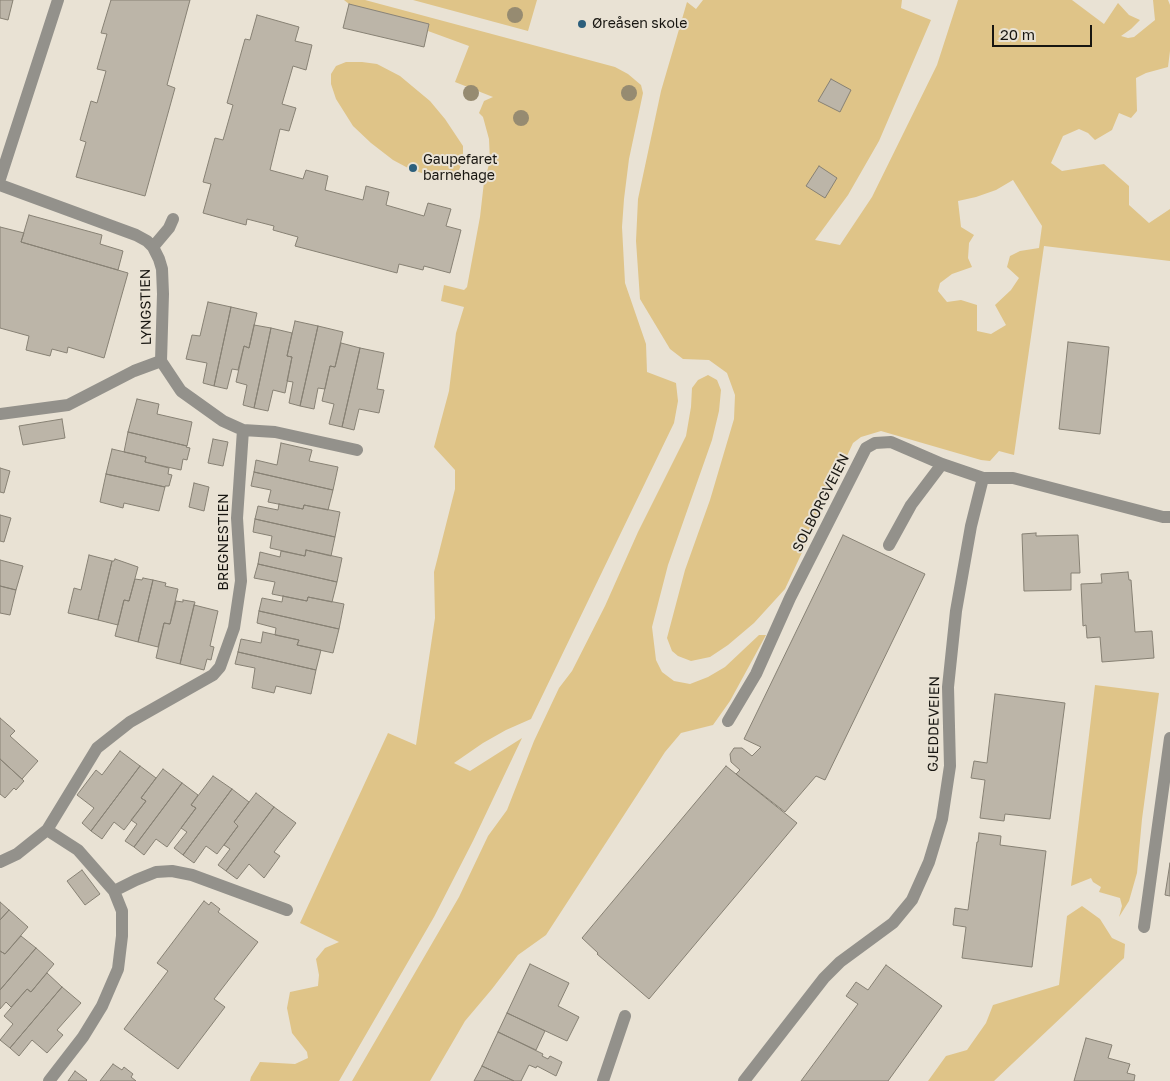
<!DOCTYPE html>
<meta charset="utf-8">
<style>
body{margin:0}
#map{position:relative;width:1170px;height:1081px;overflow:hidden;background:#e9e2d4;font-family:"Golos Text",sans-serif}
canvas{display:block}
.scale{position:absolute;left:992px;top:25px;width:100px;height:22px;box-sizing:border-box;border:2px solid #181611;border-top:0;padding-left:6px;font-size:15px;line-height:18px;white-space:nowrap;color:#181611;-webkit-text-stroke:4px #e9e2d4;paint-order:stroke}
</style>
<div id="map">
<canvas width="1170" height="1081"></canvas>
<div class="scale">20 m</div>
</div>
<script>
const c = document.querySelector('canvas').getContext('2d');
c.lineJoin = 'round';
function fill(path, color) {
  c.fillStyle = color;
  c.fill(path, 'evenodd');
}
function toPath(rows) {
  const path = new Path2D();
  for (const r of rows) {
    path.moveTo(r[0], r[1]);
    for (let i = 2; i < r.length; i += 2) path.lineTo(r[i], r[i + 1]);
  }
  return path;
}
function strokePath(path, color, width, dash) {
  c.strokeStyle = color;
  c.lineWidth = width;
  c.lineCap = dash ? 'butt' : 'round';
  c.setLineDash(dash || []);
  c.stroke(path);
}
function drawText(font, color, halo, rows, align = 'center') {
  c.font = font + ' "Golos Text",sans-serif';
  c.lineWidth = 4;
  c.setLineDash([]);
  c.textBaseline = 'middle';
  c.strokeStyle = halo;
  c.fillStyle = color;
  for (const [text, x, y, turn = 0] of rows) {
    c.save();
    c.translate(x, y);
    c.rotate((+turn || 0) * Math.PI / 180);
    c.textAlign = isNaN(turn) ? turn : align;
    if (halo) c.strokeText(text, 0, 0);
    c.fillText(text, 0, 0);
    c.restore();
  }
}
const green = toPath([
 [344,0,365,0,615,67,628,74,641,85,643,93,629,159,624,199,622,227,625,283,646,344,647,372,676,383,678,401,674,423,531,719,506,730,483,743,454,763,470,771,522,738,473,841,434,917,339,1081,250,1081,251,1077,260,1062,295,1064,308,1058,307,1052,292,1033,287,1008,290,992,318,986,319,975,316,959,325,948,339,942,300,923,388,733,416,745,435,618,434,572,455,489,455,470,434,447,449,391,456,333,464,307,441,301,444,285,464,290,467,287,480,217,484,182,490,161,489,139,483,117,479,113,484,101,493,97,455,82,469,46,428,31,429,24,349,4],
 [413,0,537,0,528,31],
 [703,0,902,0,901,8,931,20,879,141,848,195,815,240,840,245,872,197,937,65,958,0,1072,0,1104,24,1118,3,1129,15,1140,20,1131,29,1121,36,1128,38,1134,37,1155,20,1153,0,1168,0,1170,5,1170,51,1168,67,1146,73,1136,78,1137,111,1131,118,1119,113,1112,130,1095,140,1088,133,1079,129,1063,136,1051,163,1062,171,1104,164,1129,186,1129,205,1149,223,1170,209,1170,261,1044,246,1014,455,999,451,990,461,981,460,881,431,861,437,853,443,785,589,754,623,728,645,710,657,691,661,678,656,672,651,667,638,685,570,710,500,734,419,735,395,727,373,709,360,683,359,670,349,640,299,636,241,638,199,661,91,687,2,696,9],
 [1013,180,1042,226,1039,248,1020,251,1010,256,1007,267,1019,278,1011,290,995,305,1006,325,991,334,977,331,977,305,961,300,947,302,938,291,940,283,952,274,972,267,968,258,969,243,974,235,961,227,958,201,976,197,996,190],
 [346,62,362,62,377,64,400,76,430,101,445,119,463,146,463,160,459,170,451,176,427,175,408,168,393,160,371,143,353,126,336,99,331,84,331,74,336,66],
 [708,375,717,380,721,390,719,411,712,440,668,565,652,627,656,660,662,672,674,681,690,684,708,677,725,667,759,635,766,635,730,701,713,725,681,733,665,752,546,935,518,955,492,989,465,1021,430,1081,352,1081,459,897,488,836,507,810,534,741,559,688,572,671,605,606,638,532,686,436,691,407,692,388,698,380],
 [1095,685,1159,693,1142,819,1137,873,1129,901,1119,917,1122,906,1120,898,1099,892,1101,887,1093,882,1091,878,1071,886],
 [1082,906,1100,919,1112,938,1125,944,1124,958,994,1081,928,1081,946,1056,967,1050,986,1023,993,1005,1059,985,1067,916]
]);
const building = toPath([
 [0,0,13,0,8,20,0,18,0,0],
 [111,0,190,0,167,85,175,88,145,196,76,177,86,142,80,140,91,101,97,103,106,71,97,69,107,34,101,33,111,0],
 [349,4,429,24,424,47,343,28,349,4],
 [257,15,299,27,295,41,312,45,306,70,293,66,282,104,296,108,289,131,280,129,270,170,303,179,306,170,328,176,325,190,363,200,366,186,389,192,386,205,424,216,428,203,451,209,446,226,461,230,450,273,424,266,423,270,399,264,397,273,295,246,298,237,273,230,274,226,247,219,246,225,203,213,211,184,203,182,215,138,223,140,233,105,227,103,245,39,250,40,257,15],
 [831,79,851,90,840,112,818,101,831,79],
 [819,166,837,178,825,198,806,186,819,166],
 [29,215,102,235,100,244,123,251,118,270,21,242,29,215],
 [0,227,24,233,21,242,128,273,104,358,68,347,67,353,52,349,50,356,26,350,29,336,0,328,0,227],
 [208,302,231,307,214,386,203,383,207,363,186,359,192,335,200,336,208,302],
 [231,307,257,313,249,348,244,346,238,370,232,369,227,389,214,386,231,307],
 [295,321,318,326,300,406,289,403,293,382,287,381,292,357,287,356,295,321],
 [254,325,271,328,254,408,243,405,247,385,236,382,244,346,249,348,254,325],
 [318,326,343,332,335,367,330,366,325,389,318,388,314,409,300,406,318,326],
 [271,328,292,333,287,356,292,357,285,393,273,390,268,411,254,408,271,328],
 [1068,342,1109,347,1100,434,1059,429,1068,342],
 [341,343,360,348,342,427,329,424,334,404,322,401,330,366,335,367,341,343],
 [360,348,384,353,377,389,384,390,379,413,359,409,354,430,342,427,360,348],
 [137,399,159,404,157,414,192,422,187,446,128,432,137,399],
 [62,419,65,438,23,445,19,426,62,419],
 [128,432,187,446,186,447,190,448,187,460,183,459,181,470,145,462,146,457,124,452,128,432],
 [213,439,228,442,223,466,208,463,213,439],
 [281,443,312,450,309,461,338,467,333,490,254,472,256,460,277,465,281,443],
 [112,449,146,457,145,462,169,468,168,474,172,475,169,486,165,486,165,487,106,474,112,449],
 [0,468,10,471,4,493,0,492,0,468],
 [254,472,333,490,328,510,304,505,303,509,268,502,271,490,251,486,254,472],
 [106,474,165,487,159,511,124,503,123,508,100,502,106,474],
 [194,483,209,487,204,511,189,507,194,483],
 [279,504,303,509,304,505,340,512,335,537,255,519,258,506,278,510,279,504],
 [0,515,11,518,4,542,0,541,0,515],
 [255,519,335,537,331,556,306,550,305,556,270,548,272,536,253,532,255,519],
 [1036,533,1036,536,1078,535,1080,573,1071,573,1071,590,1024,591,1022,534,1036,533],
 [843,535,925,574,825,780,816,776,785,812,736,774,740,770,731,762,730,754,734,748,742,748,752,756,761,747,744,739,843,535],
 [306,550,342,558,337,582,258,564,260,552,280,557,281,551,305,556,306,550],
 [89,555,112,561,98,620,68,613,74,588,81,590,89,555],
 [115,559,138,567,129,601,124,600,118,625,98,620,112,561,114,561,115,559],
 [0,560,23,566,16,590,0,586,0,560],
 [258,564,337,582,332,602,308,597,307,601,272,594,275,582,254,578,258,564],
 [1128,572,1129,580,1131,580,1135,632,1152,631,1154,658,1102,662,1100,637,1087,638,1086,625,1083,626,1081,584,1102,583,1101,574,1128,572],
 [143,578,153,580,138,642,115,636,124,600,129,601,135,579,142,580,143,578],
 [153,580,166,583,165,586,178,589,170,624,164,623,158,647,138,642,153,580],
 [0,586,16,590,10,615,0,613,0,586],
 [283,596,307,601,308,597,344,604,339,629,259,611,262,598,282,602,283,596],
 [183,600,195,602,180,664,156,658,164,623,170,624,176,601,183,602,183,600],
 [194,605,218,611,210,646,214,647,211,660,207,659,204,670,180,664,194,605],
 [259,611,339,629,333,653,297,645,299,640,275,635,276,628,257,623,259,611],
 [263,632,299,640,297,645,321,650,316,670,238,652,241,639,261,643,263,632],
 [238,652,316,670,311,694,276,686,274,693,252,688,255,668,235,664,238,652],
 [995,694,1065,703,1050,819,1005,814,1004,821,980,818,985,780,971,778,974,761,987,763,995,694],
 [0,718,15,731,10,736,38,761,22,779,0,759,0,718],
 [120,751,140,766,91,831,82,823,94,808,77,795,96,770,102,775,120,751],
 [0,759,24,781,16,790,14,788,5,798,0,794,0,759],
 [140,766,156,778,141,798,146,801,124,830,114,822,102,839,91,831,140,766],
 [726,766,797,823,649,999,597,954,598,953,582,938,726,766],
 [163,769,182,783,134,847,125,841,137,824,131,820,146,801,141,798,163,769],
 [213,776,232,789,183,855,174,848,187,832,181,828,196,808,191,805,213,776],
 [182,783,198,795,191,805,196,808,167,847,156,839,144,855,134,847,182,783],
 [232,789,249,802,234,822,238,826,217,854,206,846,194,863,183,855,232,789],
 [256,793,274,807,226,871,218,865,230,849,224,845,238,826,234,822,256,793],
 [274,807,296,823,274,852,280,856,264,878,249,864,237,879,226,871,274,807],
 [979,833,1001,836,1000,845,1046,851,1032,967,962,958,966,927,953,925,955,908,968,910,977,842,978,842,979,833],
 [1170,863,1170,896,1165,895,1170,863],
 [82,870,100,894,85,905,67,881,82,870],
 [204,901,209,905,211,902,220,909,218,912,258,942,214,999,225,1007,178,1069,124,1029,168,971,157,963,204,901],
 [0,902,9,910,0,920,0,902],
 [9,910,28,927,5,954,0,951,0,920,9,910],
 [21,936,36,948,0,990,0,951,5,954,21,936],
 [36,948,54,964,31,992,27,989,11,1007,6,1002,0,1009,0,990,36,948],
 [530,964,569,983,558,1006,579,1017,567,1041,507,1013,530,964],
 [886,965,942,1006,888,1081,801,1081,858,1004,846,996,856,982,868,990,886,965],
 [47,973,62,987,10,1048,0,1040,13,1024,4,1016,27,989,31,992,47,973],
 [62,987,81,1003,57,1030,63,1035,47,1053,32,1040,19,1056,10,1048,62,987],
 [507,1013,545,1031,536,1050,498,1032,507,1013],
 [498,1032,543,1054,542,1056,548,1059,550,1056,562,1062,556,1076,537,1066,536,1068,529,1065,521,1081,514,1081,482,1066,498,1032],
 [1086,1038,1112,1045,1108,1058,1130,1064,1127,1073,1135,1075,1134,1081,1074,1081,1086,1038],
 [113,1064,122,1070,124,1067,133,1074,131,1077,136,1081,100,1081,113,1064],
 [482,1066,514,1081,474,1081,482,1066],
 [75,1071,87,1080,86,1081,68,1081,75,1071]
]);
const minor = toPath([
 [0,179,58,0],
 [0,185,136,235,147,241,153,247,159,259,162,269,163,294,161,361,134,371,68,405,0,414],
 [153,247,169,228,173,219],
 [243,430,275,432,357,450],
 [889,545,911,505,942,464],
 [728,721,756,674,790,598,866,448,875,443,891,442,942,464,983,478,1013,478,1163,517,1170,517],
 [47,830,78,850,114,891,122,911,122,936,118,969,102,1006,83,1037,49,1081],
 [0,862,17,854,47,830,97,748,130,722,213,675,220,667,234,628,241,581,237,518,243,430,223,421,181,391,161,361],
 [114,891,136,880,156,872,172,871,192,875,287,910],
 [1144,927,1170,738],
 [603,1081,625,1016],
 [744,1081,824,978,840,962,893,923,912,900,929,862,942,819,950,766,948,687,956,611,971,526,983,478]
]);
const trees = [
 [515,15],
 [471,93],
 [629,93],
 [521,118]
];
const markers = [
 [582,24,5,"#2c5f7c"],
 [413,168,5,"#2c5f7c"]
];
const poiNames = [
 ["Øreåsen skole",592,24],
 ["Gaupefaret",423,160],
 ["barnehage",423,176]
];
const streetNames = [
 ["LYNGSTIEN",146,307,-91],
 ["SOLBORGVEIEN",821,503,-63],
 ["BREGNESTIEN",224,542,-90],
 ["GJEDDEVEIEN",934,724,-89]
];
fill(green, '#dfc488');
fill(building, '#bcb5a8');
strokePath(building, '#878174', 1);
strokePath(minor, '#93918b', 12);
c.fillStyle = '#968b71';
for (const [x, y] of trees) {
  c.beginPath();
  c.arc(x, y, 8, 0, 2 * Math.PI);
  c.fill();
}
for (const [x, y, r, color] of markers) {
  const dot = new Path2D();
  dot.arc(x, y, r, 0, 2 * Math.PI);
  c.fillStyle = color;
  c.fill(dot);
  strokePath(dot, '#e9e2d4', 2);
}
drawText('14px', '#181611', '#e9e2d4', poiNames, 'left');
drawText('14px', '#181611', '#e9e2d4', streetNames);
</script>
